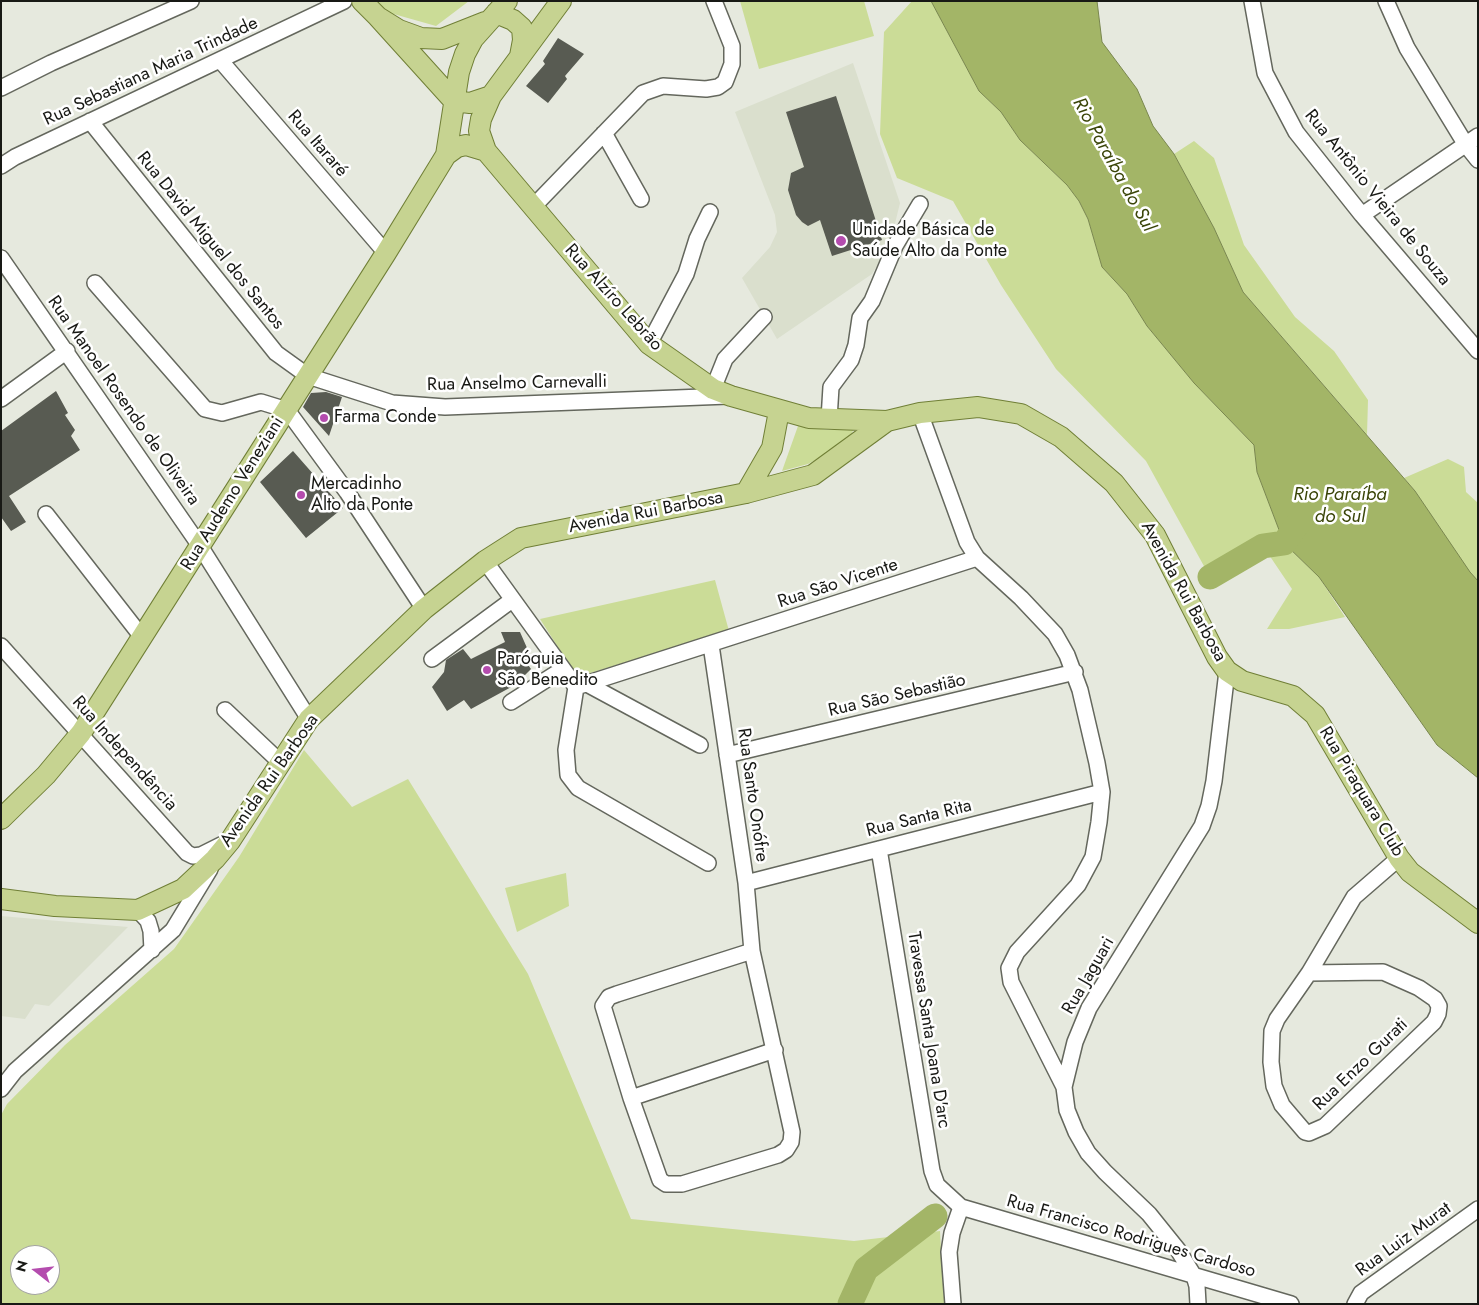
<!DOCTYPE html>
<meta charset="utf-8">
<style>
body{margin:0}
#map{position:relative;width:1479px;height:1305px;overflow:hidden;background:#e6e9de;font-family:Jost,sans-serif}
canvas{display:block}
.frame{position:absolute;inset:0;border:2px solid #181915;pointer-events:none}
.north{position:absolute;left:10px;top:1245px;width:50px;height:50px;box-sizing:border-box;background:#fff;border:1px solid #a3a3a1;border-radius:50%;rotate:286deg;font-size:14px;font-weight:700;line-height:20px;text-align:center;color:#181915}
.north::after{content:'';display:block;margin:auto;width:18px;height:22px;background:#b44cae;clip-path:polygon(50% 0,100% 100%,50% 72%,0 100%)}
</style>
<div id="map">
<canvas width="1479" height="1305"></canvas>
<div class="frame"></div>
<div class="north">N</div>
</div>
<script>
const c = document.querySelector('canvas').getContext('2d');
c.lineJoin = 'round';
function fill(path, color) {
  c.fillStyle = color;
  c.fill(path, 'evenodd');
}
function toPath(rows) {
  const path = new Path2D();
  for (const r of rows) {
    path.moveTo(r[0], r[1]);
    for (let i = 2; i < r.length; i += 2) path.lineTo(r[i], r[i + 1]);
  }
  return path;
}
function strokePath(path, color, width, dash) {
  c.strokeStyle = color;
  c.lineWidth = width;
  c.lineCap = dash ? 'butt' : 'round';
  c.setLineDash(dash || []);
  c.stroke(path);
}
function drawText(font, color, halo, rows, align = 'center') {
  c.font = font + ' Jost,sans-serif';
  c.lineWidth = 5;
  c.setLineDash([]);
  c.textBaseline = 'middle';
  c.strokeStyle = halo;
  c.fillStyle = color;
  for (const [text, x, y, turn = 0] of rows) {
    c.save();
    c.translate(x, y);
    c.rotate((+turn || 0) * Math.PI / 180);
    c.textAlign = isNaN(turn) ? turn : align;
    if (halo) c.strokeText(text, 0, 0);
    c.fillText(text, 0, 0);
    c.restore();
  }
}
const built = toPath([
 [853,63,900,203,890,244,872,274,777,339,742,278,770,247,777,232,775,215,735,112],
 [1,916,128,927,49,1006,35,1004,25,1019,1,1016]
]);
const green = toPath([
 [372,1,469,1,436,26,383,11],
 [740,1,864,1,874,36,759,69],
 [912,1,931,1,979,91,1001,112,1020,140,1067,185,1079,201,1088,219,1102,267,1127,294,1147,326,1194,383,1254,445,1257,472,1284,543,1319,577,1345,617,1289,629,1267,629,1292,589,1263,546,1210,577,1146,461,1056,369,1001,285,953,201,897,178,880,134,884,32],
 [1194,141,1214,158,1244,245,1295,317,1334,351,1368,400,1367,435,1243,292,1214,228,1174,154],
 [798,426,828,430,854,429,849,438,832,451,808,464,782,471],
 [1448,459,1464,467,1466,492,1478,503,1478,581,1470,573,1415,491,1404,478],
 [715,580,729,631,577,677,540,619],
 [304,750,352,807,408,779,528,974,631,1219,854,1241,940,1231,942,1267,946,1304,1,1304,1,1115,7,1104,65,1045,174,949,239,857],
 [20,1255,50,1255,50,1285,20,1285],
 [566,873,569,906,517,932,505,888]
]);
const water = toPath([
 [931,1,1097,1,1102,42,1137,89,1153,126,1174,154,1214,228,1243,292,1415,491,1470,572,1478,581,1478,778,1437,745,1319,577,1284,543,1257,472,1254,445,1194,383,1147,326,1127,294,1102,267,1088,219,1079,201,1067,185,1020,140,1001,112,979,91,931,1]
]);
const river = toPath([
 [1210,577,1263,546,1284,543,1304,515],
 [850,1304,866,1269,935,1216]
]);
const building = toPath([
 [558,38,584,54,565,76,567,79,548,103,526,86,545,64,543,61],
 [836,96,882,240,832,256,820,220,808,226,802,222,796,215,788,190,791,173,804,167,786,112],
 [56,391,68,413,65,415,75,430,71,436,80,450,9,496,26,522,11,531,1,517,1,431],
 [326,392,342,397,329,436,303,407,311,393],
 [293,451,343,508,306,538,260,482],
 [501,632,520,632,531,657,526,662,531,669,524,676,524,680,471,709,464,700,447,711,432,687,444,672,446,660,463,649,471,659,505,642]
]);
const minor = toPath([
 [1252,1,1265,73,1296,132,1362,215,1478,351],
 [1386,1,1407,48,1466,145,1478,160],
 [220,60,386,253],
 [1,88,51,63,191,1],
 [90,121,276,353,308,376,392,403,445,407,728,396],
 [604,133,641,199],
 [1,166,15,157,344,1],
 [533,207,643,93,663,86,706,89,718,87,725,82,732,64,732,46,714,1],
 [1362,215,1478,136],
 [1,258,200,546,309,719],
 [95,283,205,409,222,413,261,402,287,410,347,492,424,609],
 [649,344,686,274,697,239,710,212],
 [713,389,725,359,764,317],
 [1,399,67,351],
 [920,413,967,542,977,558,1021,598,1055,634,1067,655,1080,690,1097,763,1102,792,1099,822,1093,857,1078,885,1017,952,1009,968,1011,982,1064,1087],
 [829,419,831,387,851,360,856,345,860,318,872,301,895,246,920,204],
 [46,514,142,637],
 [485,561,576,687,977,558],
 [711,645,746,883,752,951,792,1132,791,1142,786,1150,778,1155,682,1184,666,1184,660,1180,631,1098,603,1006,609,997,617,994,752,951],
 [1,646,187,853,193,856,201,855,227,842],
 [432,659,512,600],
 [587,684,700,745],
 [576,687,566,750,568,775,578,788,708,863],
 [511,702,563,669],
 [225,710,280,762],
 [727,755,1075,672],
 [879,849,932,1171,937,1185,961,1207,1291,1304],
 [746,883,1102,792],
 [138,910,148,921,151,931,152,950],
 [1309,973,1383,972,1419,988,1435,999,1439,1006,1438,1014,1434,1022,1325,1126,1309,1133,1305,1132,1282,1105,1274,1086,1271,1062,1272,1031,1277,1019,1309,973,1354,897,1399,858],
 [1,1089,15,1071,173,930,210,869],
 [631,1098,775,1050],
 [953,1304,949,1252,952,1233,961,1207],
 [1198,1304,1197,1286,1194,1276,1178,1250,1149,1214,1105,1172,1088,1153,1076,1132,1067,1110,1064,1087,1075,1042,1089,1008,1202,826,1209,806,1214,781,1227,671],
 [1355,1304,1361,1293,1478,1209]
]);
const major = toPath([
 [362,1,378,17,399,30,421,38,442,39,485,22],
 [496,13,513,20,522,28,523,40,520,56],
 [378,17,454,101,470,103,491,96],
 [486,151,479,131,481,119,491,96,561,1],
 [446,155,457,147,466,145,486,151,649,344,713,389,731,396,809,418,887,421],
 [746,493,772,448,779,411],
 [1,819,46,775,81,733,386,253,446,155,459,72,465,54,473,39,507,1],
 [1,899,55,906,138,910,183,889,215,859,230,841,309,719,424,609,485,561,521,538,746,493,813,475,887,421,920,413,978,407,1021,414,1061,437,1114,483,1155,535,1217,657,1227,671,1242,681,1293,696,1315,715,1399,858,1410,872,1478,923]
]);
const markers = [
 [841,241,6,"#b44cae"],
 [324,418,5,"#b44cae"],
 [301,495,5,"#b44cae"],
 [487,670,5,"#b44cae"]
];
const streetNames = [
 ["Rua Sebastiana Maria Trindade",151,72,-25],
 ["Rua Itararé",317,144,49],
 ["Rua Antônio Vieira de Souza",1377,198,51],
 ["Rua David Miguel dos Santos",210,241,51],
 ["Rua Alzíro Lebrão",613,298,48],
 ["Rua Anselmo Carnevalli",517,384,-1],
 ["Rua Manoel Rosendo de Oliveira",123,401,55],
 ["Rua Audemo Veneziani",233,494,-58],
 ["Avenida Rui Barbosa",646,513,-11],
 ["Rua São Vicente",838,584,-18],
 ["Avenida Rui Barbosa",1183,592,61],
 ["Rua São Sebastião",897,696,-13],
 ["Rua Independência",124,754,48],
 ["Avenida Rui Barbosa",270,781,-55],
 ["Rua Piraquara Club",1361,792,59],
 ["Rua Santo Onófre",752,795,82],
 ["Rua Santa Rita",919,819,-14],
 ["Rua Jaguari",1089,976,-60],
 ["Travessa Santa Joana D'arc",928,1030,81],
 ["Rua Enzo Gurati",1361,1065,-44],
 ["Rua Francisco Rodrigues Cardoso",1131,1237,16],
 ["Rua Luiz Murat",1404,1240,-36]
];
const poiNames = [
 ["Unidade Básica de",852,231],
 ["Saúde Alto da Ponte",852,252],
 ["Farma Conde",334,418],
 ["Mercadinho",311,485],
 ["Alto da Ponte",311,506],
 ["Paróquia",497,660],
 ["São Benedito",497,681]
];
const waterNames = [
 ["Rio Paraíba do Sul",1113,165,61],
 ["Rio Paraíba",1340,495],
 ["do Sul",1340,517]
];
fill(built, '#dadfcd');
fill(green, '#cbdc97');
fill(water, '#a3b567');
strokePath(water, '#79864e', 1);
strokePath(river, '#a3b567', 25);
fill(building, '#585b52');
strokePath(minor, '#64675d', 18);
strokePath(major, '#707f36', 22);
strokePath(minor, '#fff', 15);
strokePath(major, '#c6d391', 20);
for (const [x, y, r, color] of markers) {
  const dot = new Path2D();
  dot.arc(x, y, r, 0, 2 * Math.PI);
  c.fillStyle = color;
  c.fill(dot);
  strokePath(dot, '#fff', 2);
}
drawText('18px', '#181915', '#fff', streetNames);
drawText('18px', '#181915', '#fff', poiNames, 'left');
drawText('italic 19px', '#3a4508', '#fff', waterNames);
</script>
